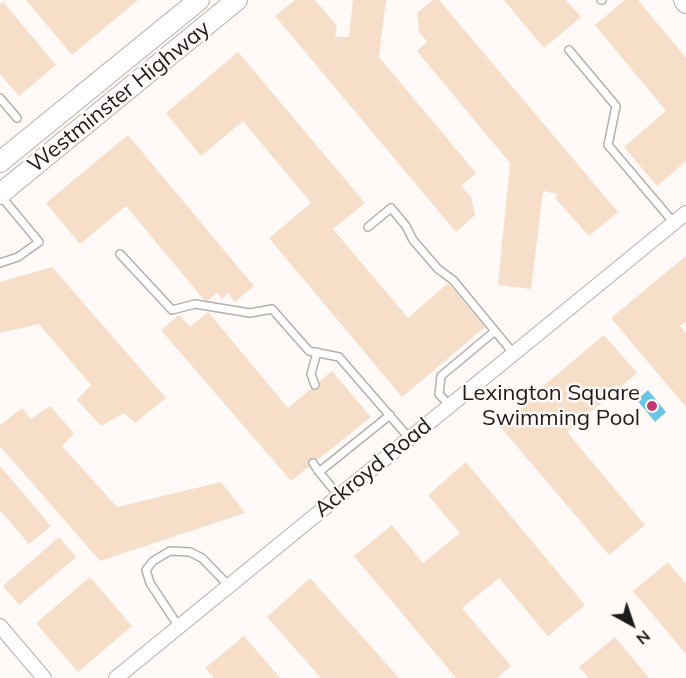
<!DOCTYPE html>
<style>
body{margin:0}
#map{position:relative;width:686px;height:678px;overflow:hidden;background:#fffaf7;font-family:Mulish,sans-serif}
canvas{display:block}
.north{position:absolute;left:602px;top:594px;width:60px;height:60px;-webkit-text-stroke:4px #fffaf7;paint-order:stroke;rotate:140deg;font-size:16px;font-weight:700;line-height:24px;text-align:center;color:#1e1c1a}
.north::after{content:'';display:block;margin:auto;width:21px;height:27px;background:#1e1c1a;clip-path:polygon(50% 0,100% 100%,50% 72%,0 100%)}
</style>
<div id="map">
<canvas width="686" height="678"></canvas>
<div class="north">N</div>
</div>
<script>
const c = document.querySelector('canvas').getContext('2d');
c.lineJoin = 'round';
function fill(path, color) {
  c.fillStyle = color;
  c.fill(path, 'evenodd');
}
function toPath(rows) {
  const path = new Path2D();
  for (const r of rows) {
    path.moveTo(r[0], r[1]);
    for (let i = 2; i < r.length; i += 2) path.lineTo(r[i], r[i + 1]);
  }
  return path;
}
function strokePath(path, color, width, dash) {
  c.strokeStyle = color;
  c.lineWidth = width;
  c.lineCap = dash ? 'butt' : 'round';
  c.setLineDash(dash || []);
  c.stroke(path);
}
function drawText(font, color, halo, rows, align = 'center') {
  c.font = font + ' Mulish,sans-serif';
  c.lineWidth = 5;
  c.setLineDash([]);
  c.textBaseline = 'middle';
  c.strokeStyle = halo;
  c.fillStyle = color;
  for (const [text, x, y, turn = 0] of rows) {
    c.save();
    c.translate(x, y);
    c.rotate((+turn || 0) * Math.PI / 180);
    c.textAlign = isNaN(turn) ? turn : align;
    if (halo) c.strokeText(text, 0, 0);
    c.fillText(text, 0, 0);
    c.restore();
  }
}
const water = toPath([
 [648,390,666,412,655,422,637,400]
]);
const building = toPath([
 [26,0,138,0,72,55],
 [295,0,315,0,337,26,335,37,349,37,353,0,386,0,379,57,476,173,461,186,471,197,475,215,456,232,275,16],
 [433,0,439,0,618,212,589,236,555,198,558,194,543,191,531,289,498,285,510,163,417,51,427,42,419,32,417,13],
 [504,0,566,0,581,17,544,48],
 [625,0,638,0,686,58,686,161,657,186,624,147,666,111,595,25],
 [3,2,56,65,19,96,0,74,0,4],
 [238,52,365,203,333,229,408,318,448,283,485,327,402,397,269,238,311,203,243,121,201,156,166,113],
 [128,135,254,286,235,302,228,293,222,299,217,293,206,302,126,206,80,244,46,203],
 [686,256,686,322,680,326,686,333,686,407,611,318],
 [52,267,166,398,135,423,124,413,101,426,77,400,91,385,39,324,0,333,0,282],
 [208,312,288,408,332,371,371,417,291,481,161,330,179,315,190,327],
 [604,335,637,373,567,432,645,525,609,555,498,424],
 [50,406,74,433,62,446,117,507,221,482,245,513,100,561,0,446,0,425,22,408,31,419],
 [466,462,585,605,548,636,499,578,462,608,511,666,497,678,456,678,354,556,392,525,423,563,460,533,428,495],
 [0,466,51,526,29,544,0,510],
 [59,537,76,557,19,605,3,586],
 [668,562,686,584,686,654,633,591],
 [90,577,132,626,78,672,36,623],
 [310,578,399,678,321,678,267,617],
 [244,636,280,678,214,678,205,668],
 [615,637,649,678,589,678,579,667]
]);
const lane = toPath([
 [601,0,602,0],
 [569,50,616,106,608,145,674,223],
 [0,98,17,118],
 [368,227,391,208,406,226,413,240,438,269,453,280,514,354],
 [120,254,172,310,195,304,250,313,272,309,309,351,339,357,410,439],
 [0,263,18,257,39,242,0,195],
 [315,385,311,374,317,352],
 [450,406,439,394,441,376,495,331],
 [313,463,319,472],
 [339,496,319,472,390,415],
 [179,627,150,583,146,570,153,561,170,551,190,552,202,558,229,586]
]);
const street = toPath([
 [0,626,44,678],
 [116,678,686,213]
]);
const secondary = toPath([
 [684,0,686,3],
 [0,162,199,0],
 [0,194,237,0]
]);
const markers = [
 [652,406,6,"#c33972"]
];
const streetNames = [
 ["Westminster Highway",119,97,-39],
 ["Ackroyd Road",373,468,-39]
];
const poiNames = [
 ["Lexington Square",640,393],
 ["Swimming Pool",640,418]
];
fill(water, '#6bc5e5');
fill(building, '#f7dec9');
strokePath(lane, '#b4afab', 10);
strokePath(street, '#b4afab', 16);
strokePath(secondary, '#b4afab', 22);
strokePath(lane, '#fff', 7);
strokePath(street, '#fff', 14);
strokePath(secondary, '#fff', 20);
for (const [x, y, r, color] of markers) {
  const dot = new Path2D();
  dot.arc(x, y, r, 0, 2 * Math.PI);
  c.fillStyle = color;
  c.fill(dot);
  strokePath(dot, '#fffaf7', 2);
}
drawText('22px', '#1e1c1a', '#fffaf7', streetNames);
drawText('22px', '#1e1c1a', '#fffaf7', poiNames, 'right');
</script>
